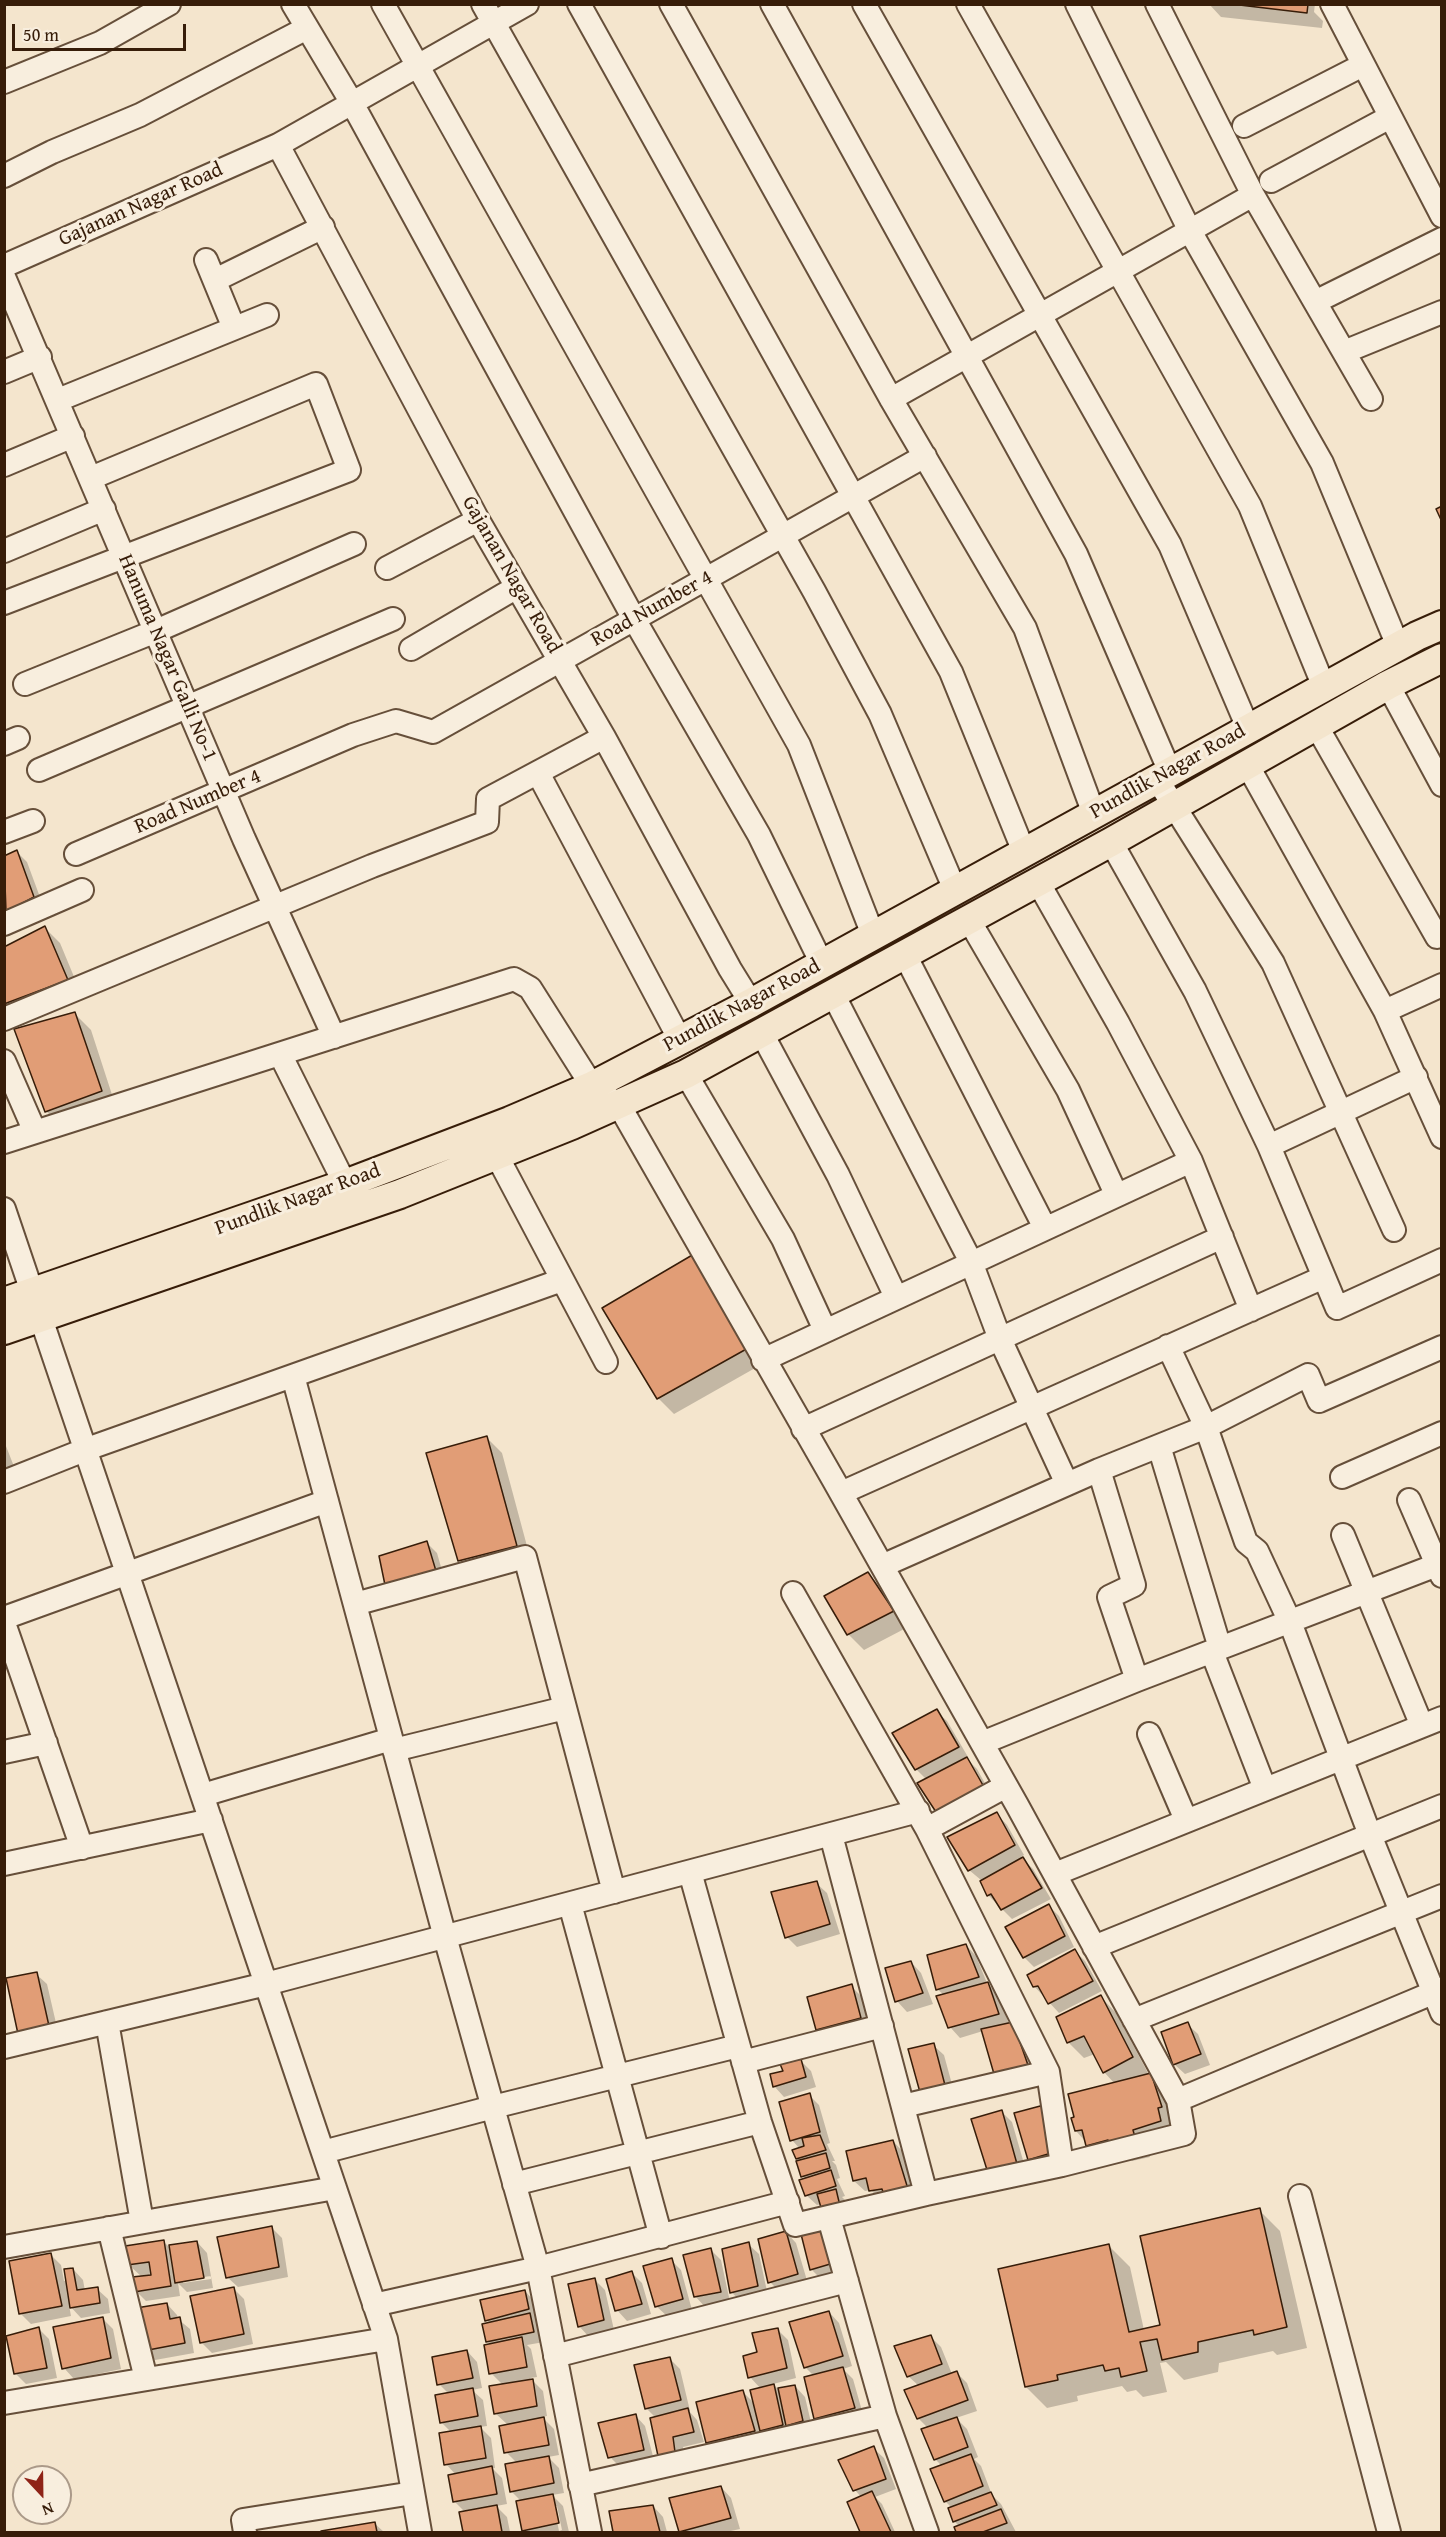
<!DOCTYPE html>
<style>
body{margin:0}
#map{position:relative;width:1446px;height:2537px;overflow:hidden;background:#f4e5cd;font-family:"Gentium Book Plus",serif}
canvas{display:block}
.frame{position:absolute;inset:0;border:6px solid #371d09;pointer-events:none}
.north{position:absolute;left:12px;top:2465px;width:60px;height:60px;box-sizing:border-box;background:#f8eede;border:2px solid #ab9a89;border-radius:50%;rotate:158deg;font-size:16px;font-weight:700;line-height:24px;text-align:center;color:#371d09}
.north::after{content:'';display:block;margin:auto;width:21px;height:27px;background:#8f2418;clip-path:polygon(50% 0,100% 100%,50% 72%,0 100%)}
.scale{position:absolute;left:12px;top:24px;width:174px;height:27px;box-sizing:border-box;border:3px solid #371d09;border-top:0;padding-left:8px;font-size:18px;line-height:21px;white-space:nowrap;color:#371d09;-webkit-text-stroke:4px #f8eede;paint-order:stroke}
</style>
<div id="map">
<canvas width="1446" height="2537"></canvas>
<div class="frame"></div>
<div class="north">N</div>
<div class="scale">50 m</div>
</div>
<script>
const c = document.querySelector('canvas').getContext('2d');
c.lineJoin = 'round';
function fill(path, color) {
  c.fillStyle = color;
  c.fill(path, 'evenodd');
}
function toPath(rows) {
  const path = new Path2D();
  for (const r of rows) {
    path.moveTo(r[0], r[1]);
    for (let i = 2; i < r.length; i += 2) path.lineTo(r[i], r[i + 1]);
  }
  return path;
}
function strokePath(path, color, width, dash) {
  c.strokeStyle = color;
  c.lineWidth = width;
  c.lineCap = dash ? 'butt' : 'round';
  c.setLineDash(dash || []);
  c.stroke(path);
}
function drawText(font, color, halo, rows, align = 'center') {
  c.font = font + ' "Gentium Book Plus",serif';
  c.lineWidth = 6;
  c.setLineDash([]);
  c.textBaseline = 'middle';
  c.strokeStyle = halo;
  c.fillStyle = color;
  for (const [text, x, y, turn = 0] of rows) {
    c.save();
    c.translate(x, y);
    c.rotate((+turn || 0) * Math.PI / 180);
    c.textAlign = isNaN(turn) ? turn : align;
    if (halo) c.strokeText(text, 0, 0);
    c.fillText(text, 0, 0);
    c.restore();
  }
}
const shadow = toPath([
 [1209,4,1315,4,1314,12,1323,21,1322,28,1221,17],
 [17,852,27,862,44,908,7,911,4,900,4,857],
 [45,928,60,943,82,996,4,1015,4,949],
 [75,1014,91,1030,116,1107,62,1127,46,1111],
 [694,1256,764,1363,674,1414,658,1398],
 [486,1437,502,1453,531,1561,475,1576,459,1560],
 [4,1441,22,1487,4,1494],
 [427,1543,437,1553,445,1581,397,1594],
 [868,1574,884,1590,908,1627,864,1650,848,1634,826,1597],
 [936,1711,947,1721,968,1757,966,1758,977,1769,993,1798,927,1780,916,1769],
 [997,1814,1007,1825,1024,1855,1021,1857,1033,1869,1051,1899,1012,1919,988,1895,981,1880,969,1870],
 [816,1883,827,1893,840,1934,797,1947,787,1937],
 [1048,1905,1059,1916,1074,1947,1034,1967,1024,1957],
 [966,1945,976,1956,987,1983,998,1994,1009,2024,1013,2023,1038,2078,983,2031,960,2038,950,2027,944,1995,937,1989],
 [1075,1951,1085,1961,1102,1991,1059,2013,1034,1986],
 [911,1962,921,1973,933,2004,907,2012,897,2001],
 [36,1974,47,1984,59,2036,30,2044],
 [851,1986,861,1996,870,2028,828,2040,817,2029],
 [1101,1997,1116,2013,1149,2075,1167,2090,1176,2136,1148,2146,1150,2157,1132,2161,1129,2158,1103,2161,1076,2131,1115,2084,1104,2072,1095,2054,1084,2058,1069,2043,1058,2018],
 [1187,2024,1198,2034,1210,2065,1185,2074,1174,2064],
 [933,2045,944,2055,956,2099,933,2105],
 [800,2060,811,2071,816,2087,784,2097,774,2086,785,2072],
 [809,2095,819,2105,830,2143,827,2144,835,2161,832,2161,836,2165,840,2178,837,2179,845,2196,842,2197,846,2201,850,2216,821,2204,817,2205,806,2195,806,2179,802,2176,800,2162,797,2158,800,2149,792,2140],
 [1002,2112,1012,2122,1027,2174,989,2172],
 [1016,2114,1067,2161,1039,2169,1029,2159],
 [893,2141,903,2152,917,2199,881,2201,871,2190,865,2191,854,2181],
 [1259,2210,1280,2231,1307,2348,1277,2355,1273,2351,1219,2363,1218,2372,1184,2380,1166,2362,1160,2363,1167,2392,1143,2397,1136,2390,1127,2392,1122,2386,1077,2396,1078,2401,1047,2408,1026,2387,1109,2246,1130,2267,1144,2330,1162,2326],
 [272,2228,282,2238,288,2277,238,2287,227,2277],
 [802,2231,846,2272,821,2279,811,2269],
 [786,2232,796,2243,808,2284,780,2292,770,2282],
 [163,2241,172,2250,197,2242,207,2253,213,2288,187,2292,178,2283,180,2296,146,2301,136,2291,142,2277,129,2265],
 [211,2276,211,2279,183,2283,183,2280],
 [748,2244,759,2254,768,2296,742,2302,731,2292],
 [711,2250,721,2260,730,2302,705,2307,695,2296],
 [51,2255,61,2265,64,2281,67,2280,73,2269,83,2280,85,2291,97,2289,108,2299,110,2313,81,2318,69,2305,71,2316,31,2324,20,2313],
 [671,2260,681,2270,692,2310,667,2316,656,2306],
 [632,2273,642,2283,651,2314,627,2321,617,2310],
 [594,2279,605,2290,614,2330,589,2337,579,2326],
 [233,2288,244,2299,253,2344,212,2353,202,2343],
 [525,2291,535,2302,539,2319,536,2320,540,2325,544,2342,527,2345,531,2349,537,2377,530,2378,543,2391,547,2416,542,2417,554,2429,559,2455,548,2457,559,2468,564,2493,552,2495,563,2506,569,2532,525,2532,523,2530,522,2502,511,2491,517,2463,506,2452,508,2425,495,2413,503,2385,491,2373,491,2345,488,2342,490,2323,486,2320],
 [554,2506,557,2506,562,2530,559,2531],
 [167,2304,177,2315,178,2319,190,2329,194,2353,155,2360,144,2350],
 [829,2312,839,2323,852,2366,843,2369,853,2379,864,2418,826,2428,816,2418,814,2376,805,2367],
 [102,2318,113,2329,121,2369,74,2379,64,2368],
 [39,2329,49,2339,57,2378,26,2384,16,2374],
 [777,2329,788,2340,796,2378,773,2384,778,2389,795,2386,805,2397,813,2431,771,2441,761,2431,764,2441,718,2453,708,2442,743,2392,755,2404,761,2389,750,2377,758,2353],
 [931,2337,941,2347,952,2374,957,2373,967,2383,977,2411,956,2418,967,2429,978,2457,974,2459,981,2466,992,2495,1001,2504,1016,2532,957,2532,956,2528,959,2526,954,2521,952,2508,945,2501,942,2466,935,2459,928,2428,918,2418,919,2386,908,2376],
 [467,2351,477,2362,482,2388,472,2390,483,2400,487,2426,480,2427,491,2438,495,2468,492,2468,502,2478,507,2504,496,2506,507,2517,510,2532,465,2532,461,2513,465,2512,454,2501,456,2475,446,2464,451,2432,441,2422,449,2394,439,2384],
 [669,2358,680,2369,690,2411,689,2411,697,2420,704,2442,683,2447,684,2462,670,2466,656,2418,646,2408],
 [635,2415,645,2426,654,2460,620,2467,610,2457],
 [873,2448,884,2458,896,2489,875,2497,882,2504,895,2532,862,2532,849,2503,862,2498,855,2490],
 [721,2487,731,2498,740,2529,726,2532,681,2532,671,2499],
 [653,2506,663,2517,667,2532,615,2532,611,2513],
 [374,2523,384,2532,322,2532]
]);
const building = toPath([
 [1231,4,1308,4,1307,13,1231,4],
 [1442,506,1442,522,1436,509,1442,506],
 [17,850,34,897,6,912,4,856,17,850],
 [45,926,68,980,4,1004,4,947,45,926],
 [75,1012,102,1091,45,1112,14,1029,75,1012],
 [694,1254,750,1347,657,1399,602,1308,694,1254],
 [487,1436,517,1546,458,1561,426,1453,487,1436],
 [427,1541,436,1571,385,1585,379,1556,427,1541],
 [868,1572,894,1611,847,1635,824,1596,868,1572],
 [937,1709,959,1747,915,1770,892,1733,937,1709],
 [967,1757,984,1787,936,1812,917,1783,967,1757],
 [997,1812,1015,1845,968,1871,947,1837,997,1812],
 [1023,1857,1042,1888,1001,1910,991,1894,987,1896,980,1881,1023,1857],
 [817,1881,830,1924,785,1938,771,1892,817,1881],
 [1049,1904,1065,1936,1023,1958,1005,1927,1049,1904],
 [966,1944,979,1977,936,1990,927,1955,966,1944],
 [1075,1949,1093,1981,1048,2004,1038,1986,1033,1987,1027,1975,1075,1949],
 [911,1961,923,1993,895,2002,885,1968,911,1961],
 [37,1972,49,2026,18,2034,6,1978,37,1972],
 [988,1982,999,2014,948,2028,936,1996,988,1982],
 [852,1984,861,2018,816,2030,807,1997,852,1984],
 [1101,1995,1133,2057,1103,2073,1084,2036,1067,2043,1056,2017,1101,1995],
 [1013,2022,1029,2068,994,2074,981,2029,1013,2022],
 [1188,2022,1201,2054,1173,2065,1161,2032,1188,2022],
 [934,2043,946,2089,921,2096,908,2049,934,2043],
 [801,2059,806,2077,773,2087,770,2074,783,2071,780,2064,801,2059],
 [1151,2073,1162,2107,1158,2108,1161,2121,1133,2130,1136,2141,1109,2144,1108,2140,1086,2146,1082,2130,1075,2131,1071,2118,1074,2117,1068,2094,1151,2073],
 [810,2093,820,2132,790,2141,779,2102,810,2093],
 [1044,2105,1058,2151,1028,2160,1014,2113,1044,2105],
 [1002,2110,1017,2164,988,2173,971,2119,1002,2110],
 [820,2135,826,2150,796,2159,792,2150,804,2146,802,2138,820,2135],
 [893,2140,908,2189,884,2195,882,2189,869,2191,866,2178,853,2181,846,2151,893,2140],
 [826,2153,830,2168,801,2177,796,2161,826,2153],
 [831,2170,836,2186,805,2196,799,2180,831,2170],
 [836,2189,840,2206,822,2211,817,2194,836,2189],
 [1260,2208,1287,2327,1254,2335,1253,2330,1198,2342,1198,2352,1162,2360,1157,2339,1140,2342,1147,2371,1121,2377,1119,2368,1105,2371,1103,2365,1057,2375,1058,2380,1025,2387,998,2269,1109,2244,1129,2332,1160,2325,1140,2236,1260,2208],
 [826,2224,837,2262,810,2270,800,2230,826,2224],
 [272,2226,279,2267,226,2278,217,2237,272,2226],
 [786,2231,798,2274,768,2283,758,2239,786,2231],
 [164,2240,171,2286,134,2292,132,2277,151,2275,149,2262,127,2265,125,2246,164,2240],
 [197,2241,204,2278,175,2283,169,2245,197,2241],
 [749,2242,758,2286,730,2293,722,2249,749,2242],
 [711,2248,721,2292,694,2297,683,2255,711,2248],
 [51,2253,62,2306,19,2314,9,2261,51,2253],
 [672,2258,683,2299,655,2307,643,2266,672,2258],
 [73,2268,77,2290,98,2287,100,2303,70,2308,64,2269,73,2268],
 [632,2271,642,2304,615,2311,606,2279,632,2271],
 [595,2278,604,2320,578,2327,568,2284,595,2278],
 [234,2287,244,2334,200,2343,190,2296,234,2287],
 [525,2290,529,2309,485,2321,480,2300,525,2290],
 [167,2303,170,2319,180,2317,185,2343,143,2351,136,2308,167,2303],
 [829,2311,843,2356,804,2368,789,2322,829,2311],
 [530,2313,534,2332,486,2342,482,2324,530,2313],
 [103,2317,111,2358,62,2369,53,2327,103,2317],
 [39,2327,47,2368,14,2374,6,2336,39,2327],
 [778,2328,787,2368,748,2378,743,2356,757,2352,752,2333,778,2328],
 [931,2335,942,2364,907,2377,894,2346,931,2335],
 [522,2337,527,2367,489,2374,484,2345,522,2337],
 [467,2350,473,2378,437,2385,432,2357,467,2350],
 [670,2357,681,2400,645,2409,634,2365,670,2357],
 [843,2367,855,2408,814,2419,804,2377,843,2367],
 [957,2371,968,2400,917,2419,904,2390,957,2371],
 [533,2379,537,2406,494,2414,489,2386,533,2379],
 [774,2384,783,2425,760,2431,750,2390,774,2384],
 [795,2385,803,2421,786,2426,778,2388,795,2385],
 [473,2388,478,2416,440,2423,435,2395,473,2388],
 [743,2390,755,2431,706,2443,696,2402,743,2390],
 [688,2408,694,2432,673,2437,675,2452,658,2456,650,2418,688,2408],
 [636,2414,644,2450,608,2458,598,2423,636,2414],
 [544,2417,549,2445,504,2453,499,2426,544,2417],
 [957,2417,968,2447,934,2460,921,2429,957,2417],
 [481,2426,486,2458,444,2465,439,2433,481,2426],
 [874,2446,886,2479,853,2491,838,2460,874,2446],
 [971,2454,983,2486,944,2502,930,2469,971,2454],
 [549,2456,554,2483,510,2492,505,2464,549,2456],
 [492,2466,497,2494,453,2502,448,2475,492,2466],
 [721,2486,731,2518,679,2532,669,2498,721,2486],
 [872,2491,891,2532,860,2532,847,2502,872,2491],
 [991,2492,997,2505,953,2522,948,2508,991,2492],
 [553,2494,559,2523,522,2531,516,2501,553,2494],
 [497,2505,502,2532,463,2532,459,2512,497,2505],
 [653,2505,660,2532,613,2532,609,2511,653,2505],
 [1001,2509,1007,2523,983,2532,956,2532,954,2527,1001,2509],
 [375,2522,377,2532,321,2532,321,2531,375,2522]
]);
const minor = toPath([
 [293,4,352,103,634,619,759,835,822,964],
 [383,4,799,745,873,935],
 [483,4,814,591,880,714,955,890],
 [579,4,951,672,1024,852],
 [671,4,891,399,1025,628,1094,814],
 [772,4,1076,554,1170,772],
 [864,4,1170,545,1248,728],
 [968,4,1250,506,1324,687],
 [1077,4,1190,231,1322,463,1398,646],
 [1157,4,1253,195,1371,399],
 [1332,4,1442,216],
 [4,82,100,43,169,4],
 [1244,126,1363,65],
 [278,145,478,520,604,737,730,969,751,1003],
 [4,176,52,152,140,115,307,28],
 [1271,181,1390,117],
 [206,260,234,328],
 [4,266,278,145,527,4],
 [4,277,244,839,334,1037],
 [215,280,323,227],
 [1315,302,1442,239],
 [1344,352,1442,312],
 [4,372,40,357],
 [891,399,1253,195],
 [58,400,267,315],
 [4,465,73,436],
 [4,551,104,509],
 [387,568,478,520],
 [4,603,349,470,316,384,91,478],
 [411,649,517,587],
 [25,684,156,631,354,544],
 [1388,685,1442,785],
 [1316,725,1437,937],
 [4,744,18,738],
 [1248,766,1385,1011,1442,1137],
 [39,770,393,619],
 [538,773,680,1040],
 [1157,779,1273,963,1394,1230],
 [4,832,33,821],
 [1111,842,1195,991,1269,1146,1337,1308,1442,1260],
 [76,854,353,735,396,721,433,732,925,456],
 [1038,882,1118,1023,1191,1161,1251,1310],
 [969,920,1068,1090,1116,1194],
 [4,924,82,890],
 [905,955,1045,1228],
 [833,994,971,1262,1000,1339,1067,1484],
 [1385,1011,1442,985],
 [4,1019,372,866,487,822,488,799,604,737],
 [761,1032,838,1175,896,1297],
 [280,1054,345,1184],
 [4,1061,35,1132],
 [686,1074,783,1239,825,1330],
 [4,1142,514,979,530,988,592,1086,619,1105,833,1479,1017,1805,1178,2100,1184,2134,1062,2165,926,2194,831,1835],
 [1269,1146,1416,1077],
 [497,1156,606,1362],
 [4,1209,386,2339,420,2532],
 [1168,1346,1206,1427,1246,1542,1257,1551,1290,1622,1370,1835,1442,2013],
 [763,1360,1191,1161],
 [293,1376,445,1937,538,2268,590,2532],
 [803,1429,1222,1237],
 [1159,1446,1220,1648],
 [1099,1470,1134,1585,1109,1597,1137,1680],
 [1342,1477,1442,1433],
 [4,1482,87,1449,562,1280],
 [841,1493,1324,1277],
 [1409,1500,1442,1576],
 [1343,1535,1422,1726],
 [882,1566,1099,1470,1206,1427,1308,1375,1319,1401,1442,1347],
 [793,1593,927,1829,1048,2072,1062,2165],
 [355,1604,525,1557,614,1892],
 [4,1618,327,1501],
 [4,1623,82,1848],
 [1212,1652,1265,1789],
 [1149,1734,1186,1820],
 [982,1743,1137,1680,1442,1563],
 [394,1750,565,1708],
 [4,1752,46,1743],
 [203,1795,391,1739],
 [927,1829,1006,1786],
 [4,1864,211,1820],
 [690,1872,760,2122,795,2225,926,2194],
 [1055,1874,1442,1718],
 [570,1904,661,2237],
 [1094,1947,1442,1806],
 [1134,2020,1442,1896],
 [107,2022,142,2222],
 [4,2047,266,1984,918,1811],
 [743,2062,882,2026],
 [1178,2100,1442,1989],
 [903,2106,1048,2072],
 [323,2152,493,2107,738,2046],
 [514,2184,760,2122],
 [1300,2196,1389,2532],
 [829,2218,885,2416,927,2532],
 [109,2228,146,2379],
 [4,2247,335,2188],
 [374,2305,538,2268,788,2202],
 [555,2356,847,2281],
 [4,2403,386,2339],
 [580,2485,885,2416],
 [245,2532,243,2520,413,2493]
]);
const major = toPath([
 [4,1302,345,1184,510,1121,592,1086,751,1003,1417,636,1442,625],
 [4,1330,400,1194,572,1125,686,1074,1111,842,1388,685,1442,658]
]);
const streetNames = [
 ["Gajanan Nagar Road",141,205,-24],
 ["Gajanan Nagar Road",511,575,60],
 ["Road Number 4",652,609,-29],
 ["Hanuma Nagar Galli No-1",167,658,67],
 ["Pundlik Nagar Road",1168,772,-29],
 ["Road Number 4",198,802,-23],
 ["Pundlik Nagar Road",742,1006,-28],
 ["Pundlik Nagar Road",298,1200,-20]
];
fill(shadow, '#0003');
fill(building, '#e19d76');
strokePath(building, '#371d09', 1.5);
strokePath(minor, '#664f3a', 26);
strokePath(major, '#371d09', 32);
strokePath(minor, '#f8eede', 22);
strokePath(major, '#f4e5cd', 28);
drawText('21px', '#371d09', '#f8eede', streetNames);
</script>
